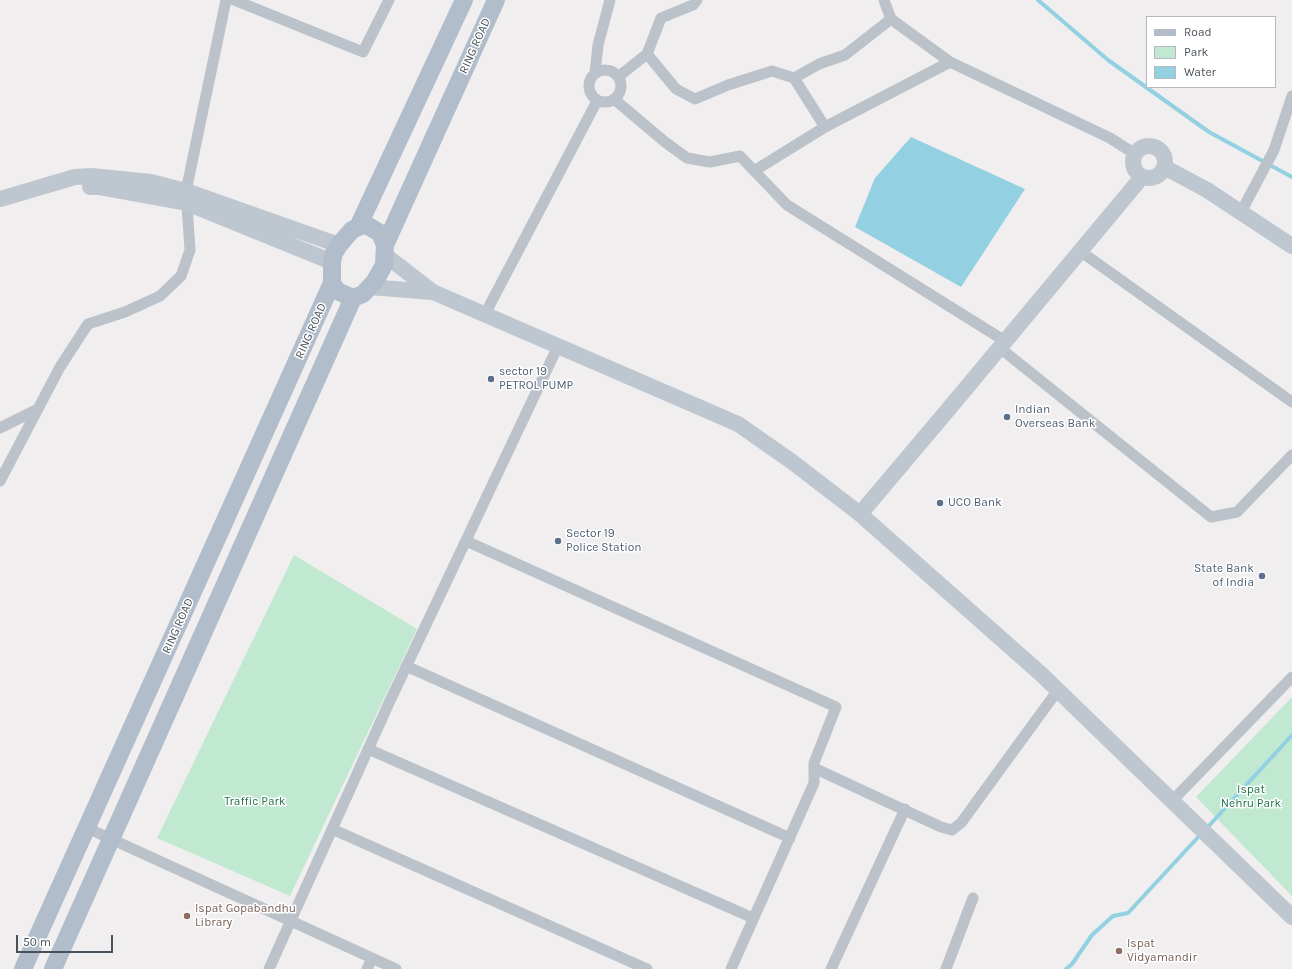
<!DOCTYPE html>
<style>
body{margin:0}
#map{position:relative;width:1292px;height:969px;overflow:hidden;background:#f0eeee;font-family:Karla,sans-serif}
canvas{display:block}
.legend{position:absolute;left:1146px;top:16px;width:130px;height:72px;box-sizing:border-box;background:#fff;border:1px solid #b6b9bd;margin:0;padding:5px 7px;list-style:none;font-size:12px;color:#485159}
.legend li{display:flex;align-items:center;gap:8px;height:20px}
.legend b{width:20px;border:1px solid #b6b9bd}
.scale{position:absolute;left:16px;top:935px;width:97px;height:18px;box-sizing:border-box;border:2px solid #485159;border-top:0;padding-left:5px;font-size:12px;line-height:14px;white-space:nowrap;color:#485159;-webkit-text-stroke:3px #fff;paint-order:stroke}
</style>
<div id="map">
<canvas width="1292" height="969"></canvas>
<ul class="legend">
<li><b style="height:5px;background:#b1bdca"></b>Road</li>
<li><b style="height:11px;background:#c1e9d1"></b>Park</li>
<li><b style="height:11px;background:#93d1e2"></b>Water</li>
</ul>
<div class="scale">50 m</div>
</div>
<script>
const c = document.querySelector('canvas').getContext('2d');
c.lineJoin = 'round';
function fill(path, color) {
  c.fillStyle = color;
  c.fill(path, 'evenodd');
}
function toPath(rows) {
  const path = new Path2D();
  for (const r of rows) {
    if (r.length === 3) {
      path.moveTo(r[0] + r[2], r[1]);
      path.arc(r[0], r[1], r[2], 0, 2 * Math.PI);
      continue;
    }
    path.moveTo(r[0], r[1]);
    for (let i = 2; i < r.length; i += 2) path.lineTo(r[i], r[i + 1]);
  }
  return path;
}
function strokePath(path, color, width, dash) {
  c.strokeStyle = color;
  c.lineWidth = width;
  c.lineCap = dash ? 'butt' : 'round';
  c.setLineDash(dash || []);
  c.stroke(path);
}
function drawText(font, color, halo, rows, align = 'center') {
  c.font = font + ' Karla,sans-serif';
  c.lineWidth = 3;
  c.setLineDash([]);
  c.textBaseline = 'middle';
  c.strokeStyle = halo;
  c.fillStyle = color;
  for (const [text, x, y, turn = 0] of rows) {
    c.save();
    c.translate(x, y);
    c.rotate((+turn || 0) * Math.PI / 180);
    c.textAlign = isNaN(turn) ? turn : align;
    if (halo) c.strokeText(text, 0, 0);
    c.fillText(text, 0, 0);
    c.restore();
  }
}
const green = toPath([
 [294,555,417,629,290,896,157,838],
 [1292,697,1292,896,1196,797]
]);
const water = toPath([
 [911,137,1025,189,961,287,855,227,875,178]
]);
const stream = toPath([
 [1038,0,1108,60,1209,132,1292,177],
 [1206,829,1292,735],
 [1066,969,1072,964,1092,935,1113,916,1128,913,1201,834]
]);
const street = toPath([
 [234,0,363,52,389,0],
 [697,0,693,5,661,18,647,54,676,89,695,99,728,85,772,71,794,78,819,64,845,55,891,19,884,0],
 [950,62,1110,138,1135,154],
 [605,86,16],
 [595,73,598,45,610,0],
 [618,77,647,54],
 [794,78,825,127],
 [614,99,665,142,687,158,710,162,740,156,787,205,1005,341],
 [754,171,825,127,950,62,891,19],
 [1241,212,1274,150,1292,96],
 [1080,251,1292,402],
 [485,314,597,101],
 [1000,348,1211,517,1237,512,1292,455],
 [0,428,38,409],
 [0,481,60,367,88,324,125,312,160,296,181,276,190,250,186,191,226,0],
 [466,541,836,707,814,763,814,783,731,969],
 [406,666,790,838],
 [368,749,753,918],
 [814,768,941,827,952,830,961,823,1058,690],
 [1172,801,1292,677],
 [87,828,396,969],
 [332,829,647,969],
 [269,969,389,703,558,346],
 [367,969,372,958],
 [831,969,905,809],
 [946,969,973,898]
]);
const secondary = toPath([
 [1149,162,16],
 [1164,167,1207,190,1292,246],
 [90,187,98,187,187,203,332,262],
 [0,199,75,177,91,176,151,182,186,191,339,245],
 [385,255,433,292,738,424,791,461,860,514,1041,674,1292,917],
 [369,287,433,292],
 [860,514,952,405,1142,177]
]);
const primary = toPath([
 [365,224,380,233,385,245,384,265,375,281,363,294,353,298,337,291,332,283,332,262,334,253,339,245,352,230,365,224],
 [358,227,464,0],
 [385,245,496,0],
 [23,969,332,283],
 [53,969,353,298]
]);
const markers = [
 [491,379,4,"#5c6f8a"],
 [1007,417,4,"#5c6f8a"],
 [940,503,4,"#5c6f8a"],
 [558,541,4,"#5c6f8a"],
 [1262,576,4,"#5c6f8a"],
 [187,916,4,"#8d6e63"],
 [1119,951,4,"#8d6e63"]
];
const streetNames = [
 ["RING ROAD",475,46,-66],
 ["RING ROAD",311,331,-66],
 ["RING ROAD",178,626,-66]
];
const serviceNames = [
 ["sector 19",499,372],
 ["PETROL PUMP",499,386],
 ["Indian",1015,410],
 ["Overseas Bank",1015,424],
 ["UCO Bank",948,503],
 ["Sector 19",566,534],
 ["Police Station",566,548],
 ["State Bank",1254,569,"right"],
 ["of India",1254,583,"right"]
];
const parkNames = [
 ["Ispat",1251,790],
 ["Nehru Park",1251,804],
 ["Traffic Park",255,802]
];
const educationNames = [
 ["Ispat Gopabandhu",195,909],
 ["Library",195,923],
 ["Ispat",1127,944],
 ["Vidyamandir",1127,958]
];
fill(green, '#c1e9d1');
fill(water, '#93d1e2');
strokePath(stream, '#93d1e2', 4);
strokePath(street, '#bbc2c9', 11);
strokePath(secondary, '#bec6d0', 16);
strokePath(primary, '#b1bdca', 18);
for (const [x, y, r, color] of markers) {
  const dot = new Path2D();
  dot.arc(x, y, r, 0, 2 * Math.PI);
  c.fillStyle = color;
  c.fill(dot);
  strokePath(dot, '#fff', 1.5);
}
drawText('12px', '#485159', '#fff', streetNames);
drawText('12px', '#4e5e75', '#fff', serviceNames, 'left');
drawText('12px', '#21724a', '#fff', parkNames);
drawText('12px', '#785e54', '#fff', educationNames, 'left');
</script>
